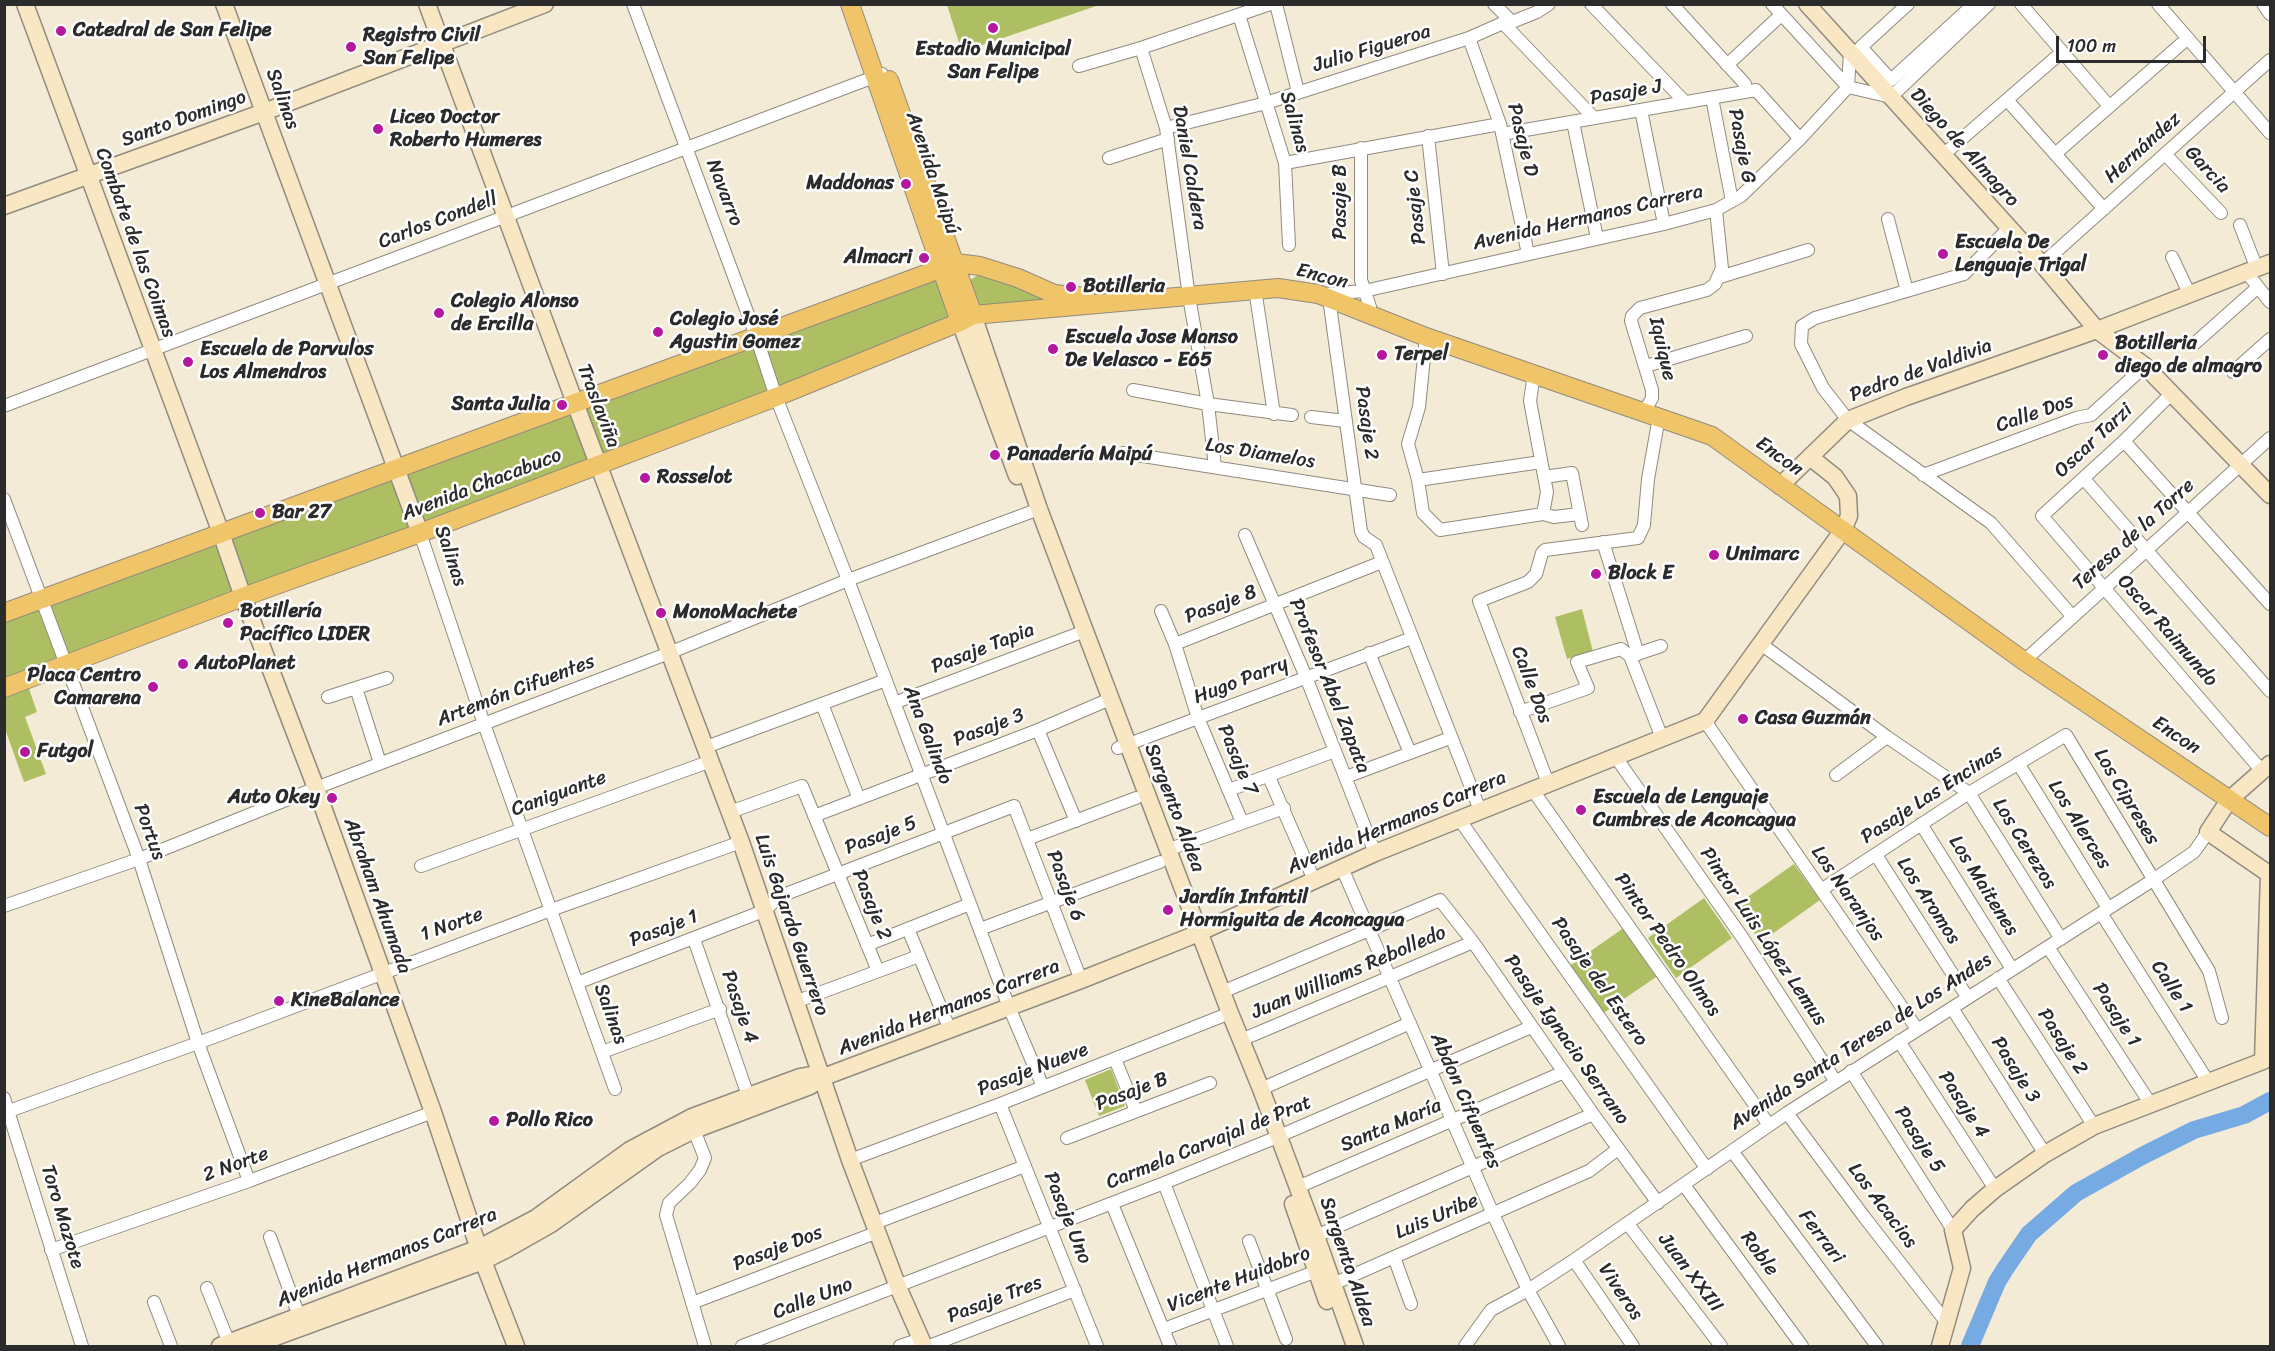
<!DOCTYPE html>
<meta charset="utf-8">
<style>
body{margin:0}
#map{position:relative;width:2275px;height:1351px;overflow:hidden;background:#f4ebd6;font-family:Sriracha,sans-serif}
canvas{display:block}
.frame{position:absolute;inset:0;border:6px solid #2b2b2b;pointer-events:none}
.scale{position:absolute;left:2056px;top:36px;width:150px;height:27px;box-sizing:border-box;border:3px solid #2b2b2b;border-top:0;padding-left:8px;font-size:18px;line-height:21px;white-space:nowrap;color:#2b2b2b;-webkit-text-stroke:4px #fff;paint-order:stroke}
</style>
<div id="map">
<canvas width="2275" height="1351"></canvas>
<div class="frame"></div>
<div class="scale">100 m</div>
</div>
<script>
const c = document.querySelector('canvas').getContext('2d');
c.lineJoin = 'round';
function fill(path, color) {
  c.fillStyle = color;
  c.fill(path, 'evenodd');
}
function toPath(rows) {
  const path = new Path2D();
  for (const r of rows) {
    path.moveTo(r[0], r[1]);
    for (let i = 2; i < r.length; i += 2) path.lineTo(r[i], r[i + 1]);
  }
  return path;
}
function strokePath(path, color, width, dash) {
  c.strokeStyle = color;
  c.lineWidth = width;
  c.lineCap = dash ? 'butt' : 'round';
  c.setLineDash(dash || []);
  c.stroke(path);
}
function drawText(font, color, halo, rows, align = 'center') {
  c.font = font + ' Sriracha,sans-serif';
  c.lineWidth = 5;
  c.setLineDash([]);
  c.textBaseline = 'middle';
  c.strokeStyle = halo;
  c.fillStyle = color;
  for (const [text, x, y, turn = 0] of rows) {
    c.save();
    c.translate(x, y);
    c.rotate((+turn || 0) * Math.PI / 180);
    c.textAlign = isNaN(turn) ? turn : align;
    if (halo) c.strokeText(text, 0, 0);
    c.fillText(text, 0, 0);
    c.restore();
  }
}
const green = toPath([
 [947,5,947,4,1099,5,962,52],
 [935,273,952,321,5,682,5,620],
 [985,274,1051,301,981,305,974,300,969,281,978,275],
 [1582,609,1593,652,1567,659,1555,617],
 [27,683,37,712,25,717,46,774,24,782,5,729,5,691],
 [1794,864,1820,900,1761,942,1735,906],
 [1704,898,1732,938,1676,978,1648,938],
 [1625,927,1659,975,1602,1014,1568,967],
 [1111,1069,1125,1106,1099,1116,1085,1080]
]);
const river = toPath([
 [1970,1346,1997,1282,2005,1269,2029,1234,2076,1193,2142,1156,2194,1130,2244,1115,2270,1101]
]);
const street = toPath([
 [633,4,756,336,776,397,848,580,1009,1007,1043,1087],
 [1276,4,1298,92],
 [1494,4,1512,22],
 [1591,4,1685,102],
 [1672,4,1745,84],
 [1772,4,1848,87],
 [1908,4,1861,47,1891,80,1974,4],
 [2021,4,2109,106],
 [2158,4,2270,133],
 [2263,4,2270,14],
 [1239,15,1285,163,1289,245],
 [1503,23,1594,118],
 [1469,38,1500,124,1528,254],
 [1141,48,1166,128,1189,297,1208,404,1215,467],
 [1727,65,1781,15],
 [1079,66,1141,48,1270,4],
 [1848,87,1891,97,1989,4],
 [1848,87,1850,52,1852,50],
 [1712,98,1732,201],
 [2008,101,2104,209],
 [1641,110,1664,224],
 [1573,122,1597,238],
 [1166,128,1266,103,1469,38,1503,23,1512,22,1537,12,1549,4],
 [1502,134,1756,90,1800,139],
 [1428,136,1443,274],
 [1361,148,1361,280,1370,307,1370,316],
 [2055,154,2188,38],
 [2165,154,2221,213],
 [1943,155,2062,52],
 [1109,158,1168,139],
 [1285,163,1500,124],
 [1888,219,1907,291],
 [2240,225,2257,269],
 [2008,229,1964,274,1815,318,1802,326,1801,344,1823,388,1848,420,1991,523,2073,617],
 [2172,257,2190,295],
 [2042,264,2270,60],
 [2247,273,2270,302],
 [1720,277,1808,250],
 [1255,289,1274,414],
 [1325,294,1364,291,1664,224,1716,210,1741,196,1800,139,1848,87],
 [1329,298,1361,531,1364,537,1376,545,1480,810],
 [1426,337,1419,407,1408,444,1418,480,1423,513,1440,530,1543,514,1547,492,1530,401,1534,374],
 [2194,344,2257,288],
 [1646,366,1746,336],
 [2233,372,2270,339],
 [1133,390,1208,404,1292,415],
 [2172,393,2124,441,2042,516,2262,771],
 [4,406,882,74],
 [1645,411,1652,398,1652,390,1631,321,1632,316,1640,308,1707,290,1715,284,1722,268,1716,210],
 [1311,417,1345,421],
 [2124,441,2270,604],
 [1124,453,1390,495],
 [1923,475,2076,418,2091,415,2145,366],
 [1544,477,1572,473,1582,525],
 [2084,479,2270,691],
 [1418,480,1541,462],
 [4,499,139,859,198,1043,249,1181],
 [1543,514,1554,517,1579,514],
 [420,533,484,724,615,1089],
 [1245,535,1306,677,1375,853],
 [1603,542,1638,654],
 [1161,611,1175,644,1198,718,1242,822],
 [1175,644,1382,562],
 [1761,644,1887,737,1969,793,2061,939],
 [1369,653,1410,753],
 [1630,656,1662,738],
 [1631,656,1661,646],
 [2024,661,2270,438],
 [356,688,380,763],
 [328,697,387,678],
 [894,703,1085,631],
 [822,704,859,799],
 [1520,712,1588,688,1577,662,1621,649,1630,656],
 [1705,721,1917,1029],
 [1038,730,1076,821],
 [706,747,886,680],
 [1118,748,1412,638],
 [1615,756,1742,937,1836,1082],
 [2018,763,2108,908],
 [1836,775,1887,737],
 [1269,777,1314,880],
 [1346,777,1450,738],
 [1548,783,1479,601,1528,582,1536,574,1542,553,1545,550,1638,538,1644,525,1648,479,1659,417],
 [1532,789,1769,1125],
 [1229,790,1335,751],
 [730,812,802,786,878,971],
 [814,816,1038,730,1110,699],
 [1459,819,1707,1169],
 [1921,824,2012,969],
 [1027,839,1136,798],
 [1167,850,1284,808],
 [1876,855,1968,998],
 [421,866,711,761],
 [1342,868,1493,1214,1528,1290,1559,1346],
 [1821,890,1969,793,2066,735,2209,971,2222,1018],
 [4,906,139,859,316,788,669,653,848,580,1039,509],
 [2101,913,2209,1083],
 [908,929,950,1030],
 [980,929,1160,862],
 [694,939,745,1087],
 [867,945,970,904],
 [2048,947,2150,1103],
 [1998,978,2094,1126],
 [577,983,766,910,778,897,1014,806,1081,980],
 [1222,992,1440,900,1473,942,1593,1114,1658,1203],
 [795,1002,919,956],
 [1952,1008,2045,1154],
 [1241,1040,1473,942],
 [1899,1041,1995,1189],
 [602,1052,720,1009],
 [1115,1059,1136,1111],
 [1851,1071,1953,1230],
 [1261,1089,1410,1023],
 [4,1098,82,1346],
 [1000,1104,1097,1346],
 [9,1111,198,1043,551,910,741,842],
 [1787,1113,1865,1218,1947,1323],
 [694,1130,705,1158,700,1170,690,1183,669,1203,666,1215,705,1346],
 [1067,1138,1210,1083],
 [1732,1151,1877,1346],
 [850,1160,1000,1104,1230,1013],
 [1164,1183,1227,1346],
 [1684,1185,1802,1346],
 [1298,1187,1564,1072],
 [1112,1204,1170,1346],
 [875,1223,1025,1166],
 [1628,1224,1721,1346],
 [1316,1236,1593,1114],
 [270,1237,299,1316],
 [1249,1241,1286,1339],
 [51,1250,249,1181,433,1112],
 [1394,1257,1411,1304],
 [1574,1260,1633,1346],
 [1333,1284,1589,1171,1618,1149],
 [207,1288,229,1343],
 [154,1302,171,1346],
 [692,1303,878,1232],
 [1164,1329,1322,1269],
 [742,1346,1164,1183,1270,1140,1531,1027],
 [900,1346,921,1339],
 [929,1346,1075,1290],
 [1465,1346,1491,1310,1528,1290,1574,1260,1787,1113,2153,880,2194,852,2208,832]
]);
const secondary = toPath([
 [25,4,221,533,243,597,316,788,433,1112,483,1261,516,1346],
 [224,4,420,533],
 [427,4,575,403,741,842,850,1160,898,1287,924,1346],
 [1807,4,2042,264,2097,330,2145,366,2270,495],
 [4,206,264,112,545,4],
 [973,315,1039,509,1085,631,1230,1013,1261,1089,1316,1236,1355,1346],
 [960,322,1017,476],
 [1780,486,1848,420,1906,397,2097,330,2270,263],
 [1293,1204,1327,1301],
 [220,1346,479,1248,536,1218,630,1150,692,1117,800,1077,811,1075,821,1078],
 [251,1346,483,1261,507,1249,551,1224,658,1148,694,1130,810,1086,821,1078,1081,980,1189,937,1375,853,1705,721,1843,530,1849,516,1848,496,1835,477,1810,457],
 [1940,1346,1962,1268,1953,1230,1972,1209,1995,1189,2045,1154,2094,1126,2263,1061,2269,874,2208,832,2229,800,2270,764]
]);
const primary = toPath([
 [850,4,960,322],
 [889,80,973,315],
 [956,263,980,266,1018,278,1054,294,1086,297],
 [4,613,956,263],
 [4,688,243,597,420,533,776,397,960,322,973,315,1278,288,1318,294,1426,337,1712,436,2024,661,2270,827]
]);
const markers = [
 [993,28,6,"#b5179e"],
 [61,31,6,"#b5179e"],
 [351,47,6,"#b5179e"],
 [378,129,6,"#b5179e"],
 [906,184,6,"#b5179e"],
 [1943,254,6,"#b5179e"],
 [924,258,6,"#b5179e"],
 [1071,287,6,"#b5179e"],
 [439,313,6,"#b5179e"],
 [658,332,6,"#b5179e"],
 [1053,349,6,"#b5179e"],
 [1382,355,6,"#b5179e"],
 [2103,355,6,"#b5179e"],
 [188,362,6,"#b5179e"],
 [562,405,6,"#b5179e"],
 [995,455,6,"#b5179e"],
 [645,478,6,"#b5179e"],
 [260,513,6,"#b5179e"],
 [1714,555,6,"#b5179e"],
 [1596,574,6,"#b5179e"],
 [661,613,6,"#b5179e"],
 [228,623,6,"#b5179e"],
 [183,664,6,"#b5179e"],
 [153,687,6,"#b5179e"],
 [1743,719,6,"#b5179e"],
 [25,752,6,"#b5179e"],
 [332,798,6,"#b5179e"],
 [1581,810,6,"#b5179e"],
 [1168,910,6,"#b5179e"],
 [279,1001,6,"#b5179e"],
 [494,1121,6,"#b5179e"]
];
const poiNames = [
 ["Catedral de San Felipe",73,31],
 ["Registro Civil",363,36],
 ["San Felipe",363,59],
 ["Estadio Municipal",993,50,"center"],
 ["San Felipe",993,73,"center"],
 ["Liceo Doctor",390,118],
 ["Roberto Humeres",390,141],
 ["Maddonas",894,184,"right"],
 ["Escuela De",1955,243],
 ["Lenguaje Trigal",1955,266],
 ["Almacri",912,258,"right"],
 ["Botilleria",1083,287],
 ["Colegio Alonso",451,302],
 ["de Ercilla",451,325],
 ["Colegio José",670,320],
 ["Agustin Gomez",670,343],
 ["Escuela Jose Manso",1065,338],
 ["De Velasco - E65",1065,361],
 ["Botilleria",2115,344],
 ["diego de almagro",2115,367],
 ["Escuela de Parvulos",200,350],
 ["Los Almendros",200,373],
 ["Terpel",1394,355],
 ["Santa Julia",550,405,"right"],
 ["Panadería Maipú",1007,455],
 ["Rosselot",657,478],
 ["Bar 27",272,513],
 ["Unimarc",1726,555],
 ["Block E",1608,574],
 ["Botillería",240,612],
 ["Pacífico LIDER",240,635],
 ["MonoMachete",673,613],
 ["AutoPlanet",195,664],
 ["Placa Centro",141,676,"right"],
 ["Camarena",141,699,"right"],
 ["Casa Guzmán",1755,719],
 ["Futgol",37,752],
 ["Auto Okey",320,798,"right"],
 ["Escuela de Lenguaje",1593,798],
 ["Cumbres de Aconcagua",1593,821],
 ["Jardín Infantil",1180,898],
 ["Hormiguita de Aconcagua",1180,921],
 ["KineBalance",291,1001],
 ["Pollo Rico",506,1121]
];
const streetNames = [
 ["Julio Figueroa",1372,49,-17],
 ["Pasaje J",1626,93,-10],
 ["Salinas",282,99,70],
 ["Santo Domingo",184,119,-20],
 ["Salinas",1294,122,74],
 ["Pasaje D",1522,140,76],
 ["Pasaje G",1741,146,79],
 ["Diego de Almagro",1964,148,48],
 ["Hernández",2143,148,-42],
 ["Daniel Caldera",1189,168,80],
 ["Garcia",2207,170,47],
 ["Avenida Maipú",932,173,71],
 ["Navarro",724,193,69],
 ["Pasaje B",1341,202,-90],
 ["Pasaje C",1416,207,-96],
 ["Avenida Hermanos Carrera",1588,218,-13],
 ["Carlos Condell",438,221,-21],
 ["Combate de las Coimas",135,243,70],
 ["Encon",1322,277,15],
 ["Iquique",1662,349,77],
 ["Pedro de Valdivia",1921,371,-20],
 ["Traslaviña",598,406,69],
 ["Calle Dos",2035,414,-19],
 ["Pasaje 2",1366,423,82],
 ["Oscar Tarzi",2094,441,-43],
 ["Los Diamelos",1260,454,9],
 ["Encon",1779,457,36],
 ["Avenida Chacabuco",482,485,-21],
 ["Teresa de la Torre",2134,535,-42],
 ["Salinas",450,556,71],
 ["Pasaje 8",1221,605,-21],
 ["Oscar Raimundo",2167,631,49],
 ["Pasaje Tapia",983,649,-21],
 ["Hugo Parry",1241,681,-21],
 ["Calle Dos",1531,685,69],
 ["Profesor Abel Zapata",1329,686,68],
 ["Artemón Cifuentes",516,691,-21],
 ["Pasaje 3",989,728,-21],
 ["Ana Galindo",927,735,69],
 ["Encon",2176,736,34],
 ["Pasaje 7",1237,760,67],
 ["Caniguante",559,794,-20],
 ["Pasaje Las Encinas",1932,795,-33],
 ["Los Cipreses",2126,797,59],
 ["Sargento Aldea",1174,808,69],
 ["Avenida Hermanos Carrera",1397,823,-23],
 ["Los Alerces",2079,825,58],
 ["Portus",149,832,70],
 ["Pasaje 5",881,836,-21],
 ["Los Cerezos",2024,844,58],
 ["Pasaje 6",1065,886,69],
 ["Los Maitenes",1983,886,58],
 ["Los Naranjos",1847,894,55],
 ["Abraham Ahumada",377,896,70],
 ["Los Aromos",1928,901,57],
 ["Pasaje 2",871,905,68],
 ["1 Norte",452,925,-20],
 ["Luis Gajardo Guerrero",791,925,71],
 ["Pasaje 1",664,929,-21],
 ["Pintor Luis López Lemus",1763,937,56],
 ["Pintor Pedro Olmos",1667,945,55],
 ["Juan Williams Rebolledo",1349,973,-23],
 ["Pasaje del Estero",1599,982,55],
 ["Calle 1",2171,987,57],
 ["Pasaje 4",739,1007,71],
 ["Avenida Hermanos Carrera",949,1008,-21],
 ["Salinas",610,1014,70],
 ["Pasaje 1",2116,1015,57],
 ["Pasaje Ignacio Serrano",1566,1040,55],
 ["Avenida Santa Teresa de Los Andes",1861,1042,-33],
 ["Pasaje 2",2062,1042,57],
 ["Pasaje Nueve",1033,1070,-21],
 ["Pasaje 3",2015,1070,58],
 ["Pasaje B",1132,1092,-21],
 ["Abdon Cifuentes",1465,1101,66],
 ["Pasaje 4",1963,1105,57],
 ["Santa María",1391,1126,-23],
 ["Pasaje 5",1919,1140,57],
 ["Carmela Carvajal de Prat",1209,1143,-22],
 ["2 Norte",236,1165,-20],
 ["Los Acacios",1882,1206,53],
 ["Toro Mazote",62,1217,73],
 ["Luis Uribe",1437,1217,-23],
 ["Pasaje Uno",1067,1218,68],
 ["Ferrari",1821,1237,53],
 ["Pasaje Dos",778,1249,-21],
 ["Roble",1759,1254,54],
 ["Avenida Hermanos Carrera",387,1258,-22],
 ["Sargento Aldea",1347,1262,71],
 ["Juan XXIII",1690,1273,53],
 ["Vicente Huidobro",1239,1280,-21],
 ["Viveros",1620,1292,56],
 ["Calle Uno",813,1299,-21],
 ["Pasaje Tres",995,1300,-21]
];
fill(green, '#adbf62');
strokePath(river, '#75aae2', 18);
strokePath(street, '#908b80', 14);
strokePath(secondary, '#908b80', 19);
strokePath(primary, '#908b80', 20);
strokePath(street, '#fff', 12);
strokePath(secondary, '#f9e7c3', 16);
strokePath(primary, '#f0c469', 18);
for (const [x, y, r, color] of markers) {
  const dot = new Path2D();
  dot.arc(x, y, r, 0, 2 * Math.PI);
  c.fillStyle = color;
  c.fill(dot);
  strokePath(dot, '#fff', 2);
}
drawText('bold 20px', '#2b2b2b', '#fff', poiNames, 'left');
drawText('20px', '#2b2b2b', '#fff', streetNames);
</script>
